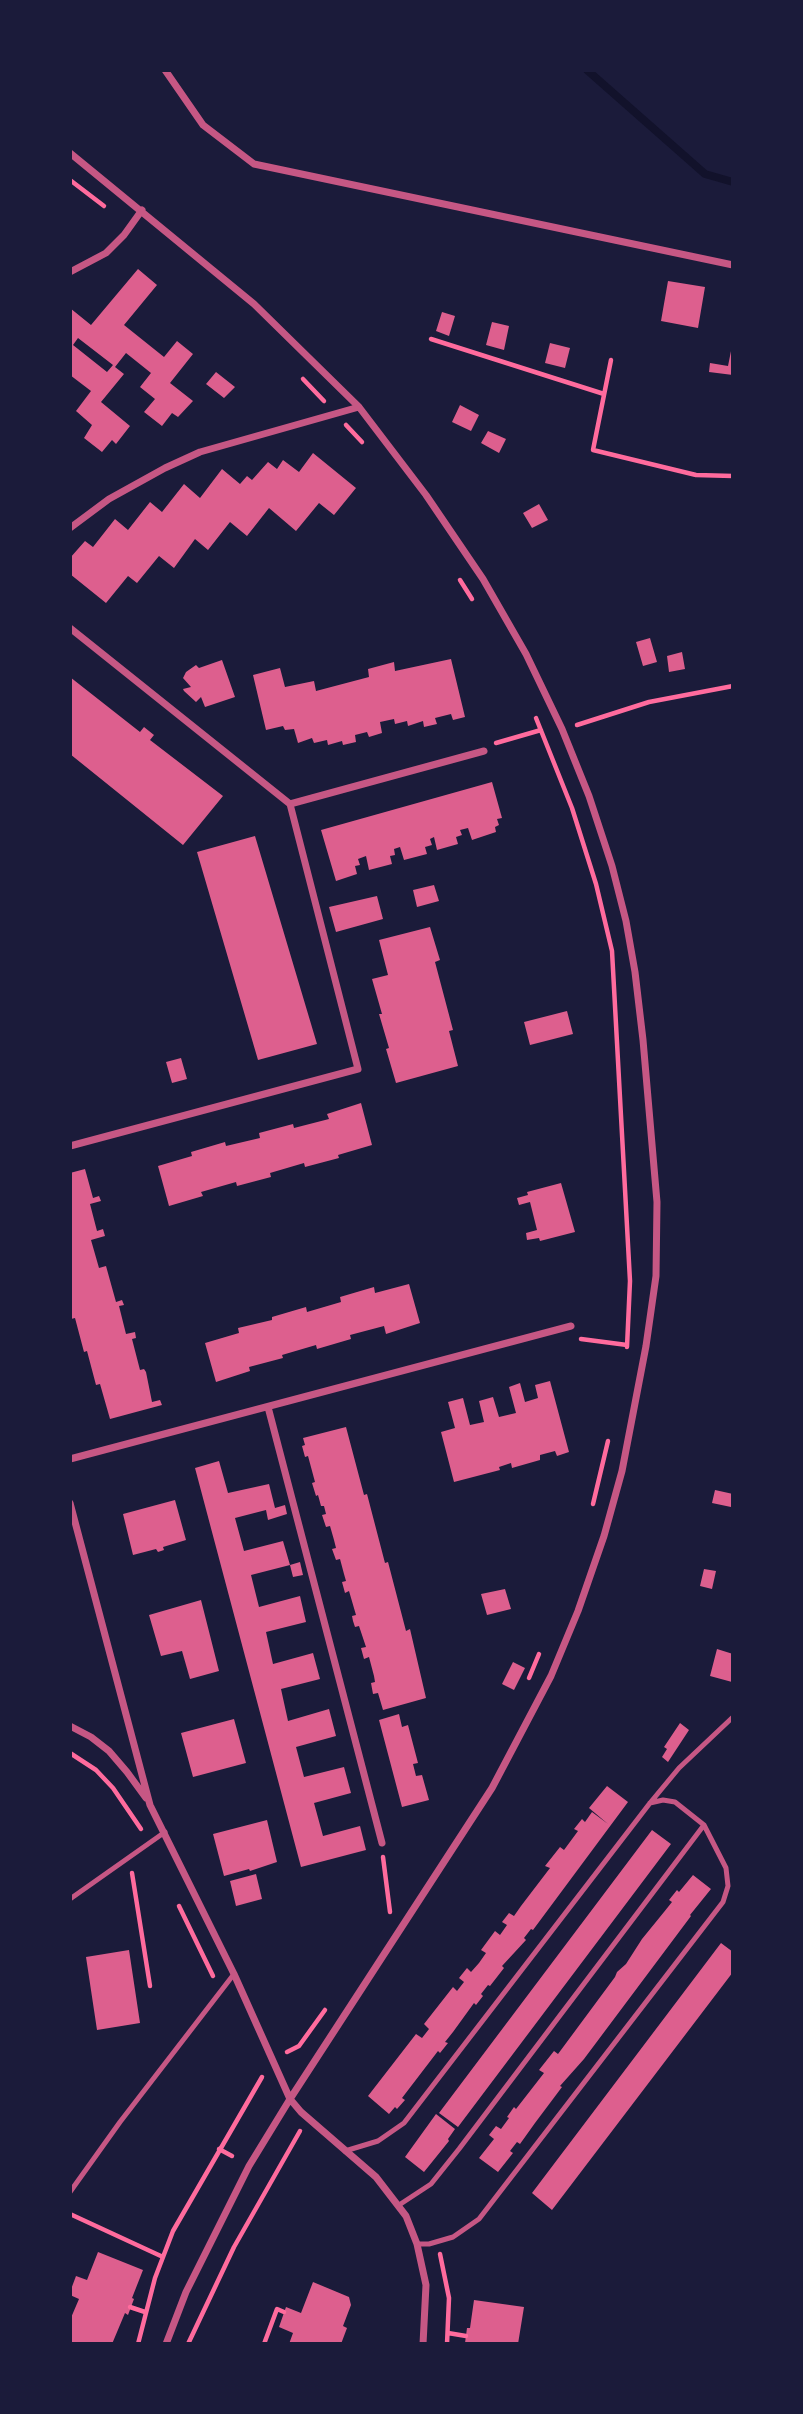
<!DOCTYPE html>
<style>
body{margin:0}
#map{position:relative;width:803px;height:2414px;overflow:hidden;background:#1b1b3a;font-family:"PT Sans",sans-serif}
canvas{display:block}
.frame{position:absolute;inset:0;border:72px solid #1b1b3a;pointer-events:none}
</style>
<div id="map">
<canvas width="803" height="2414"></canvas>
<div class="frame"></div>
</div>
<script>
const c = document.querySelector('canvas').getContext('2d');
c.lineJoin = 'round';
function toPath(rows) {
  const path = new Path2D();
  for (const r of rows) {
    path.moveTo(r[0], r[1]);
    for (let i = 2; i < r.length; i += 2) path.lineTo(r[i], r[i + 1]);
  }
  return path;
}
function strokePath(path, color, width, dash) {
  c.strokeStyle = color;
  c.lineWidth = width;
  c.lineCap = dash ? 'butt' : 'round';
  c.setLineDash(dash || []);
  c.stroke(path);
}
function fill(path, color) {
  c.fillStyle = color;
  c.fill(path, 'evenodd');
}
const stream = toPath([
 [587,70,705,174,733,182]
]);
const building = toPath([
 [138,269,157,285,124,325,164,357,177,341,193,354,170,383,193,401,178,417,172,413,162,426,144,412,155,399,140,387,151,373,126,353,115,367,124,374,101,402,130,426,116,444,112,440,102,452,84,438,92,425,76,411,91,391,70,375,70,308,91,325],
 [78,338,113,365,107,372,73,345],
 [668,281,705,287,698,328,661,321],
 [442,312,455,316,449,336,436,331],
 [492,322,509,326,504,350,486,345],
 [550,343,570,348,565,368,545,363],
 [732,346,733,375,709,372,710,363,728,366],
 [216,372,235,387,224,398,206,384],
 [460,405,479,415,471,431,452,422],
 [488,431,506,439,499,453,481,443],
 [313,453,356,488,334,515,319,503,296,531,269,508,247,536,230,522,208,550,195,539,174,568,159,556,137,583,128,576,106,603,70,574,70,558,85,541,93,547,115,519,128,530,150,502,162,512,184,484,200,498,222,469,240,484,247,476,252,480,268,462,277,469,283,460,299,472],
 [539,504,548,520,532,528,523,513],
 [650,638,657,662,643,666,636,642],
 [682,652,685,669,669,672,667,656],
 [451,659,465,717,453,720,451,714,435,718,437,724,424,727,423,721,408,726,407,721,395,724,394,719,380,722,382,733,369,737,367,732,355,735,356,742,343,745,342,741,328,745,327,740,314,743,312,738,298,743,294,729,285,730,283,726,266,730,253,675,280,668,285,687,314,681,316,691,369,677,368,669,394,662,395,671],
 [222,660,235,697,205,707,201,697,196,702,184,691,183,689,191,687,183,678,186,672,196,665,199,668],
 [70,677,140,732,144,727,154,735,150,740,223,796,183,845,70,754],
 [492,782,502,818,497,819,499,825,495,827,496,832,472,840,468,828,460,830,462,835,456,837,458,844,437,850,434,837,430,839,432,845,425,847,427,854,404,860,400,847,394,849,395,855,390,856,392,864,369,870,366,856,358,859,360,865,355,866,357,874,336,881,321,830],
 [255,836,317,1044,258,1060,197,852],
 [434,885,439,901,417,907,413,890],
 [377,896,383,919,336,932,329,907],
 [430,927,440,960,435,962,453,1030,449,1031,458,1066,396,1083,386,1049,389,1048,379,1014,382,1014,372,979,388,975,379,940],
 [567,1011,573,1034,530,1045,524,1022],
 [181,1058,187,1079,172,1083,166,1062],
 [361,1103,372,1145,338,1155,339,1158,305,1167,304,1163,270,1173,271,1177,237,1186,236,1182,201,1192,203,1196,169,1206,158,1166,192,1156,191,1152,225,1142,226,1146,260,1138,259,1133,293,1124,294,1128,329,1119,327,1114],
 [85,1169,93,1198,99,1196,101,1201,90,1204,97,1231,103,1229,105,1236,91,1240,99,1268,106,1266,116,1302,122,1300,124,1305,119,1306,126,1334,135,1332,136,1338,132,1339,140,1370,144,1369,146,1372,152,1402,160,1400,162,1405,110,1419,100,1384,96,1385,87,1351,84,1352,75,1318,71,1319,70,1315,70,1173],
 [561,1183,575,1232,540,1241,539,1238,527,1240,526,1233,537,1230,530,1202,519,1205,517,1198,528,1195,527,1192],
 [409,1284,420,1323,386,1334,384,1326,350,1335,351,1339,317,1349,316,1345,282,1355,283,1358,249,1367,250,1371,216,1382,205,1343,239,1333,238,1328,272,1320,272,1317,306,1307,307,1312,341,1302,340,1297,374,1287,375,1293],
 [550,1381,569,1452,557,1456,555,1451,540,1455,540,1460,512,1468,511,1463,499,1467,500,1470,454,1482,441,1432,455,1428,448,1402,463,1398,470,1425,484,1422,479,1401,493,1397,499,1417,516,1413,509,1387,520,1383,525,1402,538,1398,535,1385],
 [346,1427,364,1495,367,1494,385,1563,388,1562,406,1631,410,1629,426,1698,383,1710,378,1693,373,1694,371,1683,375,1682,374,1676,369,1657,364,1659,361,1648,366,1647,359,1626,355,1627,353,1621,352,1616,356,1615,349,1591,345,1593,342,1582,346,1581,344,1574,340,1559,336,1560,332,1549,336,1548,334,1540,330,1526,326,1527,322,1515,326,1514,324,1506,321,1506,318,1495,316,1496,312,1483,315,1482,308,1456,305,1457,302,1446,305,1445,303,1438],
 [219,1461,228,1493,269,1484,275,1508,285,1505,287,1514,268,1520,266,1510,235,1518,244,1551,283,1541,290,1565,300,1562,303,1575,293,1577,290,1565,251,1575,259,1607,300,1596,306,1622,266,1632,273,1664,313,1653,320,1679,281,1689,288,1721,329,1709,336,1736,296,1747,304,1777,344,1767,351,1793,314,1803,323,1836,360,1826,366,1850,301,1867,195,1468],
 [715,1490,733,1494,731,1507,712,1503],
 [175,1500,186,1540,163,1547,164,1550,158,1552,156,1549,133,1555,123,1514],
 [704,1569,716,1571,712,1589,700,1586],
 [505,1589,511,1609,487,1615,481,1594],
 [201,1600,219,1671,190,1679,182,1651,161,1656,149,1615],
 [717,1649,733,1654,732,1682,710,1676],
 [513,1662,525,1668,514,1690,502,1684],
 [399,1714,402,1727,408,1725,418,1763,413,1764,416,1776,422,1775,429,1800,402,1807,379,1720],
 [234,1719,246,1763,193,1777,181,1733],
 [680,1723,689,1730,668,1762,662,1757,667,1749,664,1747],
 [607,1786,628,1802,533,1930,531,1929,524,1938,526,1940,502,1966,504,1968,490,1986,488,1985,481,1994,483,1996,476,2005,474,2003,453,2032,445,2042,448,2043,440,2053,438,2051,402,2098,405,2100,397,2109,395,2107,389,2114,368,2096,416,2034,422,2038,429,2029,424,2024,453,1987,457,1991,464,1982,459,1978,467,1968,471,1972,479,1963,486,1953,481,1950,495,1931,500,1935,507,1925,502,1922,509,1913,514,1916,521,1906,550,1868,545,1866,560,1847,564,1850,578,1831,574,1829,582,1819,585,1822,592,1812,608,1824,589,1808],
 [267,1820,277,1862,250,1871,249,1869,224,1876,213,1834],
 [652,1830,671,1844,458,2127,439,2113],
 [256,1874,262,1899,236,1906,230,1881],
 [693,1875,711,1889,690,1915,691,1916,584,2059,560,2086,562,2087,535,2123,520,2144,517,2142,510,2151,513,2153,498,2172,479,2158,494,2139,489,2135,496,2126,501,2129,509,2118,507,2117,514,2107,516,2109,544,2073,539,2070,554,2051,558,2054,615,1977,617,1972,626,1964,642,1939,664,1912,672,1902,669,1900,677,1890,679,1892],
 [721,1943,733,1952,733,1972,552,2210,532,2193],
 [129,1950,140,2023,97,2030,86,1957],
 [436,2114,455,2129,448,2139,449,2141,424,2172,405,2157],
 [98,2252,143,2270,132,2298,134,2299,128,2315,125,2313,112,2344,70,2344,70,2320,79,2299,70,2295,70,2292,76,2276,87,2280],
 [313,2282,349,2297,351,2305,343,2326,347,2328,341,2344,289,2344,293,2333,279,2327,286,2307,301,2313],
 [474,2300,524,2307,518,2344,465,2343,467,2328,470,2328]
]);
const path = toPath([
 [70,180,104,206],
 [431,339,604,394],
 [611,360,593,450,696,475,733,476],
 [303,379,324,401],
 [346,425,362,442],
 [460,580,472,599],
 [536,718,572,808,596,884,612,951,630,1281,627,1347],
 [577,725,649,702,733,686],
 [496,743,541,730],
 [581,1339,627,1345],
 [593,1504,608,1441],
 [529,1678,539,1654],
 [70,1753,96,1770,113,1788,141,1829],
 [383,1857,390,1912],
 [132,1873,150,1986],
 [179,1906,213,1976],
 [287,2052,299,2046,325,2010],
 [219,2149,232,2156],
 [70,2214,163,2257],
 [440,2254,449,2298,447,2344],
 [130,2307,145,2312],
 [448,2333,466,2336],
 [138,2344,155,2278,173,2231,262,2077],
 [188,2344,234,2247,300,2131],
 [264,2344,277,2309,284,2312]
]);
const service = toPath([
 [70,1899,165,1832],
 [345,2151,378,2141,404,2123,650,1803,679,1768,733,1717],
 [70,2192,120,2122,234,1974],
 [399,2205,431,2184,459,2149,704,1825],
 [417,2244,429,2244,453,2237,479,2219,723,1902,728,1886,726,1868,704,1825,675,1802,663,1800,650,1803]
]);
const minor = toPath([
 [165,70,203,125,254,164,733,265],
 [70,153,254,304,359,407,426,495,483,579,526,654,562,729,589,796,612,866,626,921,635,972,643,1040,657,1202,656,1276,646,1346,622,1471,604,1536,578,1611,551,1676,492,1788,290,2099,249,2166,186,2292,166,2344],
 [70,272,106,253,124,235,142,210],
 [70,528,109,499,165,468,200,452,359,407],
 [70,628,290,804,358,1069,70,1146],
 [290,804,484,751],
 [268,1407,382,1843],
 [70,1459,571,1326],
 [70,1503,150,1805,234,1974,290,2099,301,2112,376,2177,406,2216,417,2244,426,2285,423,2344],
 [70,1726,91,1737,109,1751,127,1772,146,1798]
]);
strokePath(stream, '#12122b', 8);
fill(building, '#dd5f8e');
strokePath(path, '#ff6b9d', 4.5);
strokePath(service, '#c65784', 5);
strokePath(minor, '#c65784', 7);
</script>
